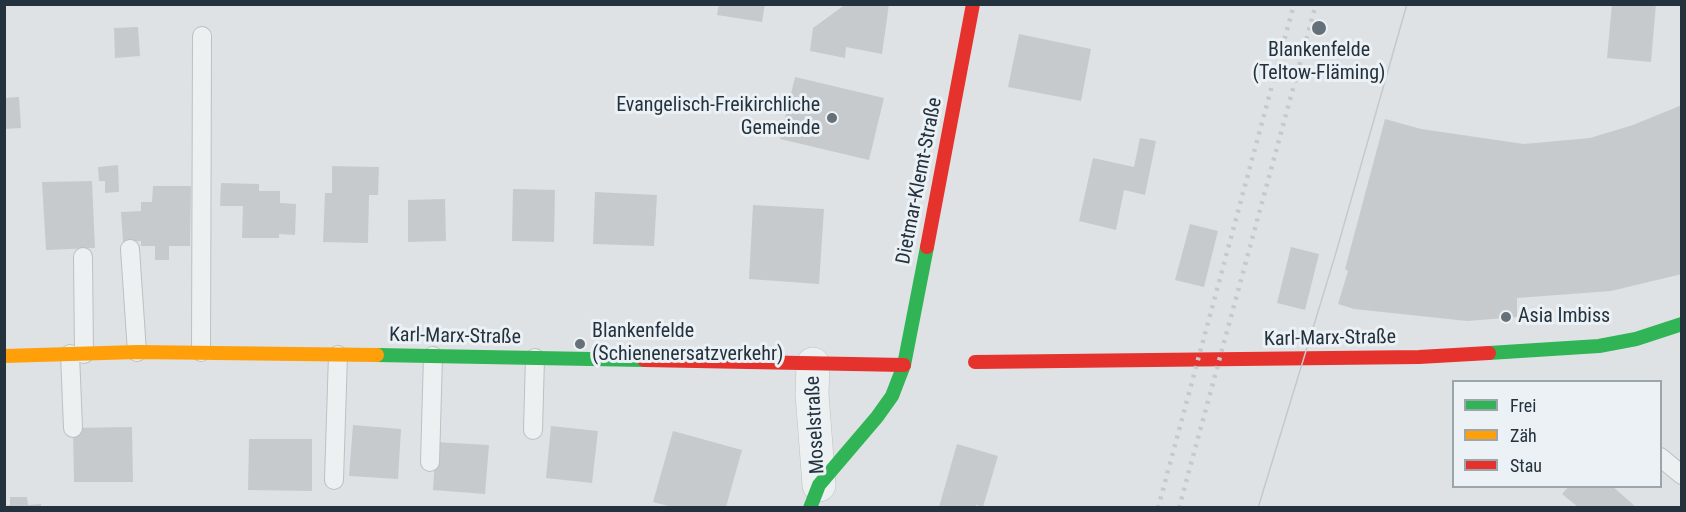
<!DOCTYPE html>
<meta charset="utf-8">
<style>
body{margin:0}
#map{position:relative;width:1686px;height:512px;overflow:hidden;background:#dfe2e4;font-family:"Roboto Condensed",sans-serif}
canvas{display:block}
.frame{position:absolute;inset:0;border:6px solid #24323e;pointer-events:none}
.legend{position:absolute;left:1452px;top:380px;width:210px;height:108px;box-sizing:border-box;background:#ebf1f5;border:2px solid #9ba5ac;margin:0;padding:8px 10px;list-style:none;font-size:18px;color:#24323e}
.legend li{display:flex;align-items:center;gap:12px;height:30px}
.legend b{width:30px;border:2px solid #9ba5ac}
</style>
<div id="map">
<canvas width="1686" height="512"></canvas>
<div class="frame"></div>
<ul class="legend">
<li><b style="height:8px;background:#30b455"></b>Frei</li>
<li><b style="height:8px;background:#ff9f0a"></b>Zäh</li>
<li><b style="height:8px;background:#e5322d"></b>Stau</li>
</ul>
</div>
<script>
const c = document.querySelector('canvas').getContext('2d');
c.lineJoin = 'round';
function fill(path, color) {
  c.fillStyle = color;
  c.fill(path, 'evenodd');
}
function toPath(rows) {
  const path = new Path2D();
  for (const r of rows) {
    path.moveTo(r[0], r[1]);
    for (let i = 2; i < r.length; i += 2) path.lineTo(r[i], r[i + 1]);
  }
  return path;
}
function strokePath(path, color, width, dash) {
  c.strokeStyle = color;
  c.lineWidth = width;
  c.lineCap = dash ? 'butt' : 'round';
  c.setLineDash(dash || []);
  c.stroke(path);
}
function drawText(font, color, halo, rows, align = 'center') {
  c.font = font + ' "Roboto Condensed",sans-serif';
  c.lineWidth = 6;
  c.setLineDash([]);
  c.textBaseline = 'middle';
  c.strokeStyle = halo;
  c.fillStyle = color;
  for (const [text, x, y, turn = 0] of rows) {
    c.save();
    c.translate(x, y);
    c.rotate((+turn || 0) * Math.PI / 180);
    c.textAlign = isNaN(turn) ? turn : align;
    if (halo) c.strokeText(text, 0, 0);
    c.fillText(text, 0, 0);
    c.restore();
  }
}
const building = toPath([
 [719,4,765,4,762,22,717,15],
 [846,4,889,4,882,54,846,47,845,58,810,51,813,28],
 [1612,4,1656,4,1651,62,1607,58],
 [138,27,140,56,115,58,114,28],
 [1019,34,1091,49,1081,101,1008,87],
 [795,77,884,98,869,160,780,139],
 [19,97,21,128,4,129,4,98],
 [1682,105,1682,274,1611,291,1517,298,1517,317,1467,321,1354,309,1338,304,1348,271,1345,269,1385,119,1421,129,1524,144,1590,138,1633,125],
 [1140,138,1156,141,1145,195,1124,190,1116,230,1079,221,1093,158,1134,167],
 [118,165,119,192,105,193,105,181,99,181,98,167],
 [332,166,379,167,378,195,369,195,368,243,323,242,325,193,332,193],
 [92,181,95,248,46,250,42,182],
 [221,183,259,184,259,191,280,191,280,203,296,204,295,235,279,234,279,238,242,238,243,206,220,206],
 [153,186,191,186,190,246,169,246,169,260,155,260,155,246,141,246,141,241,123,242,121,212,141,211,141,202,152,202],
 [513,189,555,190,554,242,512,241],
 [595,192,657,195,654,246,593,244],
 [445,199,446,241,408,242,408,200],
 [753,205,824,209,819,284,749,279],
 [1190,224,1218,231,1204,287,1175,280],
 [1291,247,1319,254,1305,310,1277,303],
 [353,425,401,429,398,479,349,476],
 [551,426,598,431,592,483,546,478],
 [132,427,133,482,74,482,73,428],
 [673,431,742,450,726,507,672,507,653,502],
 [249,439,312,439,312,491,248,490],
 [436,442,489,445,485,494,433,490],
 [957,444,998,456,983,507,976,505,975,507,939,507],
 [1569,486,1612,486,1636,507,1578,507,1562,494],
 [10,497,27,497,28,505,41,504,41,507,4,507,4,506,10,505]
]);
const lane = toPath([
 [130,249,137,352],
 [83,257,84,354],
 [201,352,202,36],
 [70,354,73,428],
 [533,430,535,358],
 [1660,457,1682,475],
 [430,462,433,356],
 [334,480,338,355]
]);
const street = toPath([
 [813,364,812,394,819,485]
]);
const fast = toPath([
 [1489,353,1599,346,1636,339,1682,324],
 [377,355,644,360],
 [810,508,819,485,877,417,892,396,904,365,927,247]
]);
const slow = toPath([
 [4,356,137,352,377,355]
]);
const jam = toPath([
 [927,247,973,4],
 [644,360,904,365],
 [975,362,1419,357,1489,353]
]);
const tram = toPath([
 [1258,508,1335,256,1407,4]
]);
const rail = toPath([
 [1158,508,1294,4],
 [1179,508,1316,4]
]);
const markers = [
 [1319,28,8,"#657078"],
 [832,118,6,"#657078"],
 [1506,317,6,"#657078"],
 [580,344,6,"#657078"]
];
const poiNames = [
 ["Blankenfelde",1319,51,"center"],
 ["(Teltow-Fläming)",1319,74,"center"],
 ["Evangelisch-Freikirchliche",820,106,"right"],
 ["Gemeinde",820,129,"right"],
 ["Asia Imbiss",1518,317],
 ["Blankenfelde",592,332],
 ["(Schienenersatzverkehr)",592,355]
];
const streetNames = [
 ["Dietmar-Klemt-Straße",920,181,-79],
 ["Karl-Marx-Straße",455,337,1],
 ["Karl-Marx-Straße",1330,339,-1],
 ["Moselstraße",816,425,-93]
];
fill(building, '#c7cacc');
strokePath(lane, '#bdc0c2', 20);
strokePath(street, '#bdc0c2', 34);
strokePath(lane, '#edf0f1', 18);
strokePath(street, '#edf0f1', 33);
strokePath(fast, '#30b455', 14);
strokePath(slow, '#ff9f0a', 14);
strokePath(jam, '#e5322d', 14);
strokePath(tram, '#c6c9cc', 1.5);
strokePath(rail, '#c6c9cc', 4.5, [3, 6]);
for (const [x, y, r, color] of markers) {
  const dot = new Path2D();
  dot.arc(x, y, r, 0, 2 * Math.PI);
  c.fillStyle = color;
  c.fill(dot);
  strokePath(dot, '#ebf1f5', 2);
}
drawText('20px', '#24323e', '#ebf1f5', poiNames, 'left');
drawText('20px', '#24323e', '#ebf1f5', streetNames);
</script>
